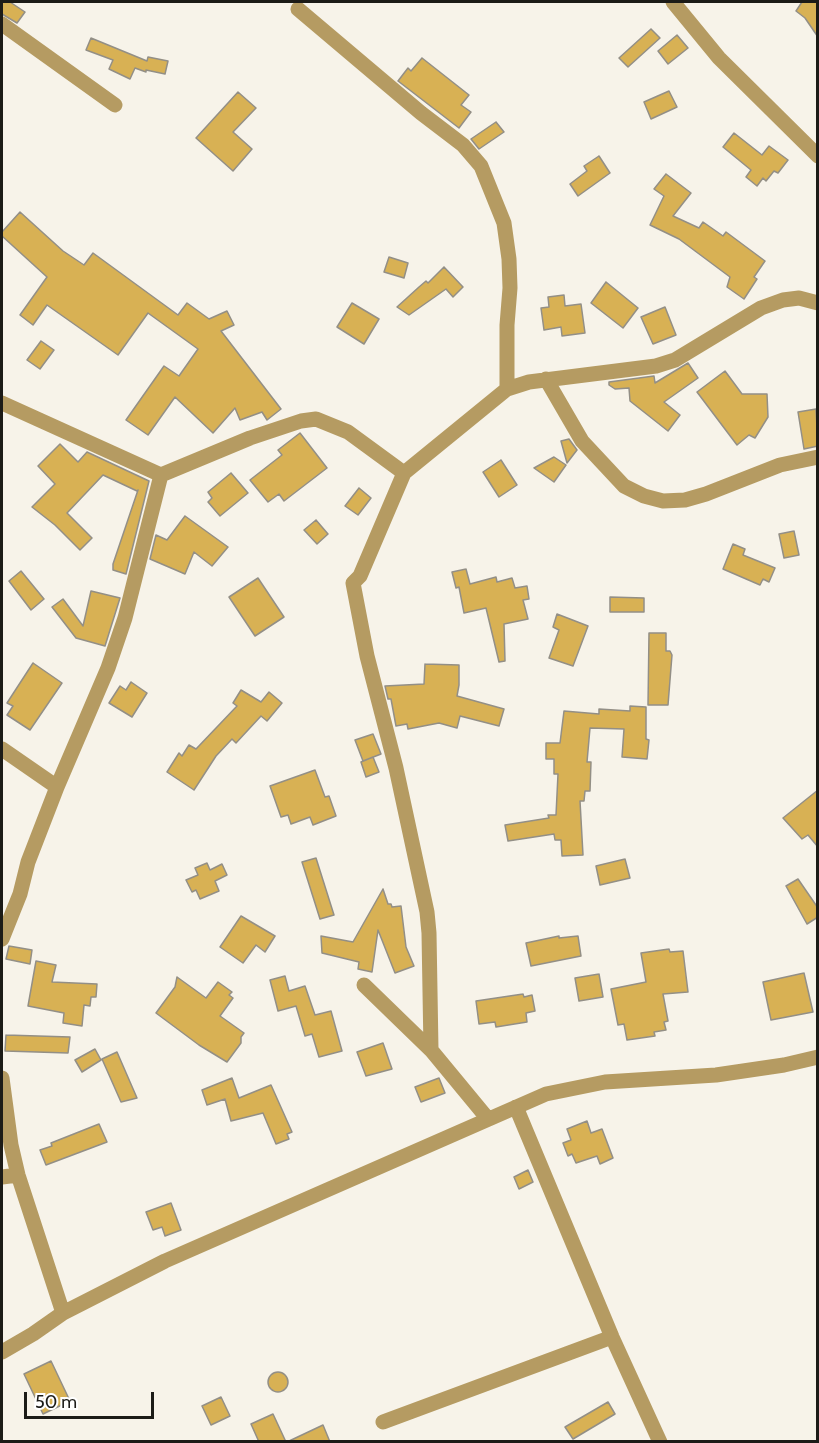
<!DOCTYPE html>
<style>
body{margin:0}
#map{position:relative;width:819px;height:1443px;overflow:hidden;background:#f7f3e9;font-family:Cabin,sans-serif}
canvas{display:block}
.frame{position:absolute;inset:0;border:3px solid #1c1b17;pointer-events:none}
.scale{position:absolute;left:24px;top:1392px;width:130px;height:27px;box-sizing:border-box;border:3px solid #1c1b17;border-top:0;padding-left:8px;font-size:18px;line-height:21px;white-space:nowrap;color:#1c1b17;-webkit-text-stroke:4px #fff;paint-order:stroke}
</style>
<div id="map">
<canvas width="819" height="1443"></canvas>
<div class="frame"></div>
<div class="scale">50 m</div>
</div>
<script>
const c = document.querySelector('canvas').getContext('2d');
c.lineJoin = 'round';
function fill(path, color) {
  c.fillStyle = color;
  c.fill(path, 'evenodd');
}
function toPath(rows) {
  const path = new Path2D();
  for (const r of rows) {
    if (r.length === 3) {
      path.moveTo(r[0] + r[2], r[1]);
      path.arc(r[0], r[1], r[2], 0, 2 * Math.PI);
      continue;
    }
    path.moveTo(r[0], r[1]);
    for (let i = 2; i < r.length; i += 2) path.lineTo(r[i], r[i + 1]);
  }
  return path;
}
function strokePath(path, color, width, dash) {
  c.strokeStyle = color;
  c.lineWidth = width;
  c.lineCap = dash ? 'butt' : 'round';
  c.setLineDash(dash || []);
  c.stroke(path);
}
const building = toPath([
 [2,2,10,2,25,12,17,23,2,14,2,2],
 [802,2,818,2,818,37,805,18,796,11,802,2],
 [651,29,660,38,628,67,619,58,651,29],
 [677,35,688,48,668,64,658,51,677,35],
 [91,38,147,61,148,57,168,61,165,74,146,70,146,72,135,68,130,79,109,69,113,60,86,50,91,38],
 [422,58,469,95,461,105,471,112,459,128,398,81,408,68,411,71,422,58],
 [669,91,677,107,651,119,644,102,669,91],
 [238,92,256,108,233,132,252,149,233,171,196,138,238,92],
 [496,122,504,132,479,149,471,139,496,122],
 [734,133,762,155,769,146,788,160,778,173,774,171,766,181,763,178,757,186,746,177,751,170,723,147,734,133],
 [599,156,610,173,578,196,570,184,587,171,584,166,599,156],
 [666,174,691,193,673,216,699,228,703,222,723,236,726,232,765,261,754,277,757,279,744,299,727,287,730,277,679,239,650,225,664,196,654,189,666,174],
 [20,212,63,251,84,265,93,253,178,315,187,303,209,319,227,311,234,325,221,331,281,409,267,420,262,412,240,420,235,408,213,433,175,397,148,435,126,420,164,366,179,376,198,349,148,313,118,355,47,305,33,325,20,315,47,277,2,236,2,232,20,212],
 [389,257,408,263,404,278,384,272,389,257],
 [444,267,463,287,453,297,446,289,409,315,397,307,419,287,426,281,428,283,444,267],
 [606,282,638,308,623,328,591,303,606,282],
 [564,295,565,306,581,304,585,333,562,336,561,327,544,330,541,308,549,307,548,297,564,295],
 [352,303,379,319,364,344,337,327,352,303],
 [665,307,676,335,653,344,641,317,665,307],
 [41,341,54,350,40,369,27,360,41,341],
 [688,363,698,378,664,402,680,415,668,431,630,401,629,388,615,389,609,385,609,382,654,376,655,383,688,363],
 [725,371,742,394,767,394,768,417,755,438,749,435,737,445,697,392,725,371],
 [816,409,818,446,804,449,798,412,816,409],
 [300,433,327,468,284,501,279,494,268,502,250,480,282,455,278,450,300,433],
 [569,439,577,450,567,463,561,441,569,439],
 [60,444,78,462,87,452,149,481,126,574,113,570,113,564,138,490,137,491,103,475,67,513,92,538,80,550,55,525,32,507,55,484,38,466,60,444],
 [554,457,566,465,554,482,534,468,554,457],
 [501,460,517,485,499,497,483,472,501,460],
 [231,473,248,493,220,516,208,502,212,498,208,492,231,473],
 [359,488,371,498,358,515,345,506,359,488],
 [185,516,228,547,212,566,194,552,185,574,150,559,156,535,167,540,185,516],
 [316,520,328,534,317,544,304,530,316,520],
 [794,531,799,555,784,558,779,534,794,531],
 [733,544,745,549,743,555,775,568,769,582,763,579,760,585,723,569,733,544],
 [466,569,470,584,496,577,497,582,512,578,515,588,527,586,529,599,523,600,528,619,504,624,505,661,499,662,486,608,464,613,459,587,456,588,452,572,466,569],
 [21,571,44,599,31,610,9,581,21,571],
 [258,578,284,617,255,636,229,597,258,578],
 [91,591,120,598,105,646,76,638,52,607,63,599,83,626,91,591],
 [610,597,644,598,644,612,610,612,610,597],
 [557,614,588,626,573,666,549,658,559,630,553,627,557,614],
 [649,633,666,633,666,651,670,651,672,655,668,705,648,705,649,633],
 [33,663,62,683,30,730,7,715,13,706,7,703,33,663],
 [425,664,459,665,459,685,457,696,504,709,499,726,460,716,457,728,439,723,408,729,407,724,396,726,391,699,388,699,385,686,424,684,425,664],
 [131,682,147,693,132,717,109,703,120,686,126,690,131,682],
 [241,690,261,702,269,692,282,703,267,721,261,716,236,743,232,739,216,756,194,790,167,772,179,753,182,756,189,745,196,749,237,706,233,703,241,690],
 [630,706,646,707,646,739,649,740,647,759,622,757,624,729,590,728,587,762,591,762,590,791,585,791,584,801,580,801,583,855,562,856,561,840,555,840,554,834,508,841,505,825,549,818,548,815,556,815,558,774,554,774,554,759,546,759,546,743,560,743,564,711,599,714,599,709,630,711,630,706],
 [373,734,381,754,363,761,355,740,373,734],
 [373,757,379,772,366,777,361,762,373,757],
 [315,770,325,797,329,796,336,816,313,825,310,817,291,824,288,815,281,817,270,786,315,770],
 [818,790,818,847,808,835,802,839,783,818,818,790],
 [316,858,334,915,320,919,302,862,316,858],
 [625,859,630,878,600,885,596,866,625,859],
 [207,863,210,870,222,864,227,875,215,881,219,891,200,899,196,890,192,892,186,880,198,875,195,868,207,863],
 [798,879,818,908,818,917,807,924,786,886,798,879],
 [383,889,388,904,391,904,392,907,401,906,406,947,414,966,395,973,378,930,372,972,358,969,359,962,322,953,321,936,353,942,383,889],
 [241,916,275,936,265,952,256,945,243,963,220,947,241,916],
 [559,936,559,938,578,936,581,956,531,966,526,943,559,936],
 [9,946,32,950,30,964,6,959,9,946],
 [669,949,670,952,683,951,688,992,663,994,668,1021,664,1022,666,1030,654,1032,655,1036,627,1040,624,1024,618,1025,611,989,646,982,641,953,669,949],
 [36,961,56,965,52,982,97,984,96,997,91,997,90,1006,84,1005,82,1026,63,1023,64,1013,28,1006,36,961],
 [804,973,813,1012,771,1020,763,982,804,973],
 [599,974,603,997,579,1001,575,978,599,974],
 [285,976,289,991,305,986,315,1015,331,1011,342,1051,319,1057,312,1034,305,1036,296,1006,278,1011,270,980,285,976],
 [177,977,206,998,218,982,232,992,229,995,233,998,220,1016,244,1033,241,1037,241,1043,227,1062,199,1045,156,1013,175,987,177,977],
 [523,994,524,997,532,995,535,1011,526,1013,527,1022,496,1027,495,1022,479,1024,476,1001,523,994],
 [6,1035,70,1037,68,1053,5,1051,6,1035],
 [383,1043,392,1069,366,1076,357,1052,383,1043],
 [95,1049,101,1060,82,1072,75,1060,95,1049],
 [117,1052,137,1098,121,1102,102,1059,117,1052],
 [232,1078,239,1098,271,1085,292,1132,287,1134,289,1139,276,1144,263,1113,231,1121,225,1099,207,1105,202,1090,232,1078],
 [439,1078,445,1093,421,1102,415,1087,439,1078],
 [587,1121,591,1133,602,1129,613,1158,600,1164,597,1156,576,1163,572,1154,568,1156,563,1143,571,1140,567,1129,587,1121],
 [99,1124,107,1142,46,1165,40,1150,52,1146,51,1143,99,1124],
 [528,1170,533,1182,519,1189,514,1177,528,1170],
 [171,1203,181,1230,165,1236,162,1227,153,1230,146,1212,171,1203],
 [51,1361,70,1401,43,1414,24,1374,51,1361],
 [278,1382,10],
 [221,1397,230,1416,211,1425,202,1406,221,1397],
 [608,1402,615,1414,573,1439,565,1427,608,1402],
 [273,1414,286,1442,259,1442,251,1424,273,1414],
 [323,1425,330,1442,287,1442,323,1425]
]);
const minor = toPath([
 [673,2,719,58,818,156],
 [298,9,421,113,463,145,481,166,504,223,509,259,510,288,507,325,507,389],
 [2,24,115,105],
 [546,379,582,441,624,486,644,496,663,501,685,500,706,494,780,465,818,457],
 [2,403,161,475,250,438,301,421,316,419,348,432,404,473],
 [2,749,57,787],
 [2,939,20,894,28,862,57,787,108,668,125,618,161,475],
 [364,985,431,1050,488,1119],
 [431,1050,429,933,427,912,396,768,367,656,353,583,360,576,404,473,507,389,529,382,656,366,675,360,761,308,783,300,799,298,818,303],
 [2,1078,11,1145,18,1175,63,1313],
 [516,1107,612,1337,660,1442],
 [2,1177,18,1175],
 [2,1352,33,1334,63,1313,165,1261,546,1094,605,1082,716,1075,784,1065,818,1057],
 [383,1422,612,1337]
]);
fill(building, '#d8b154');
strokePath(building, '#938f86', 1.5);
strokePath(minor, '#b59b62', 15);
</script>
